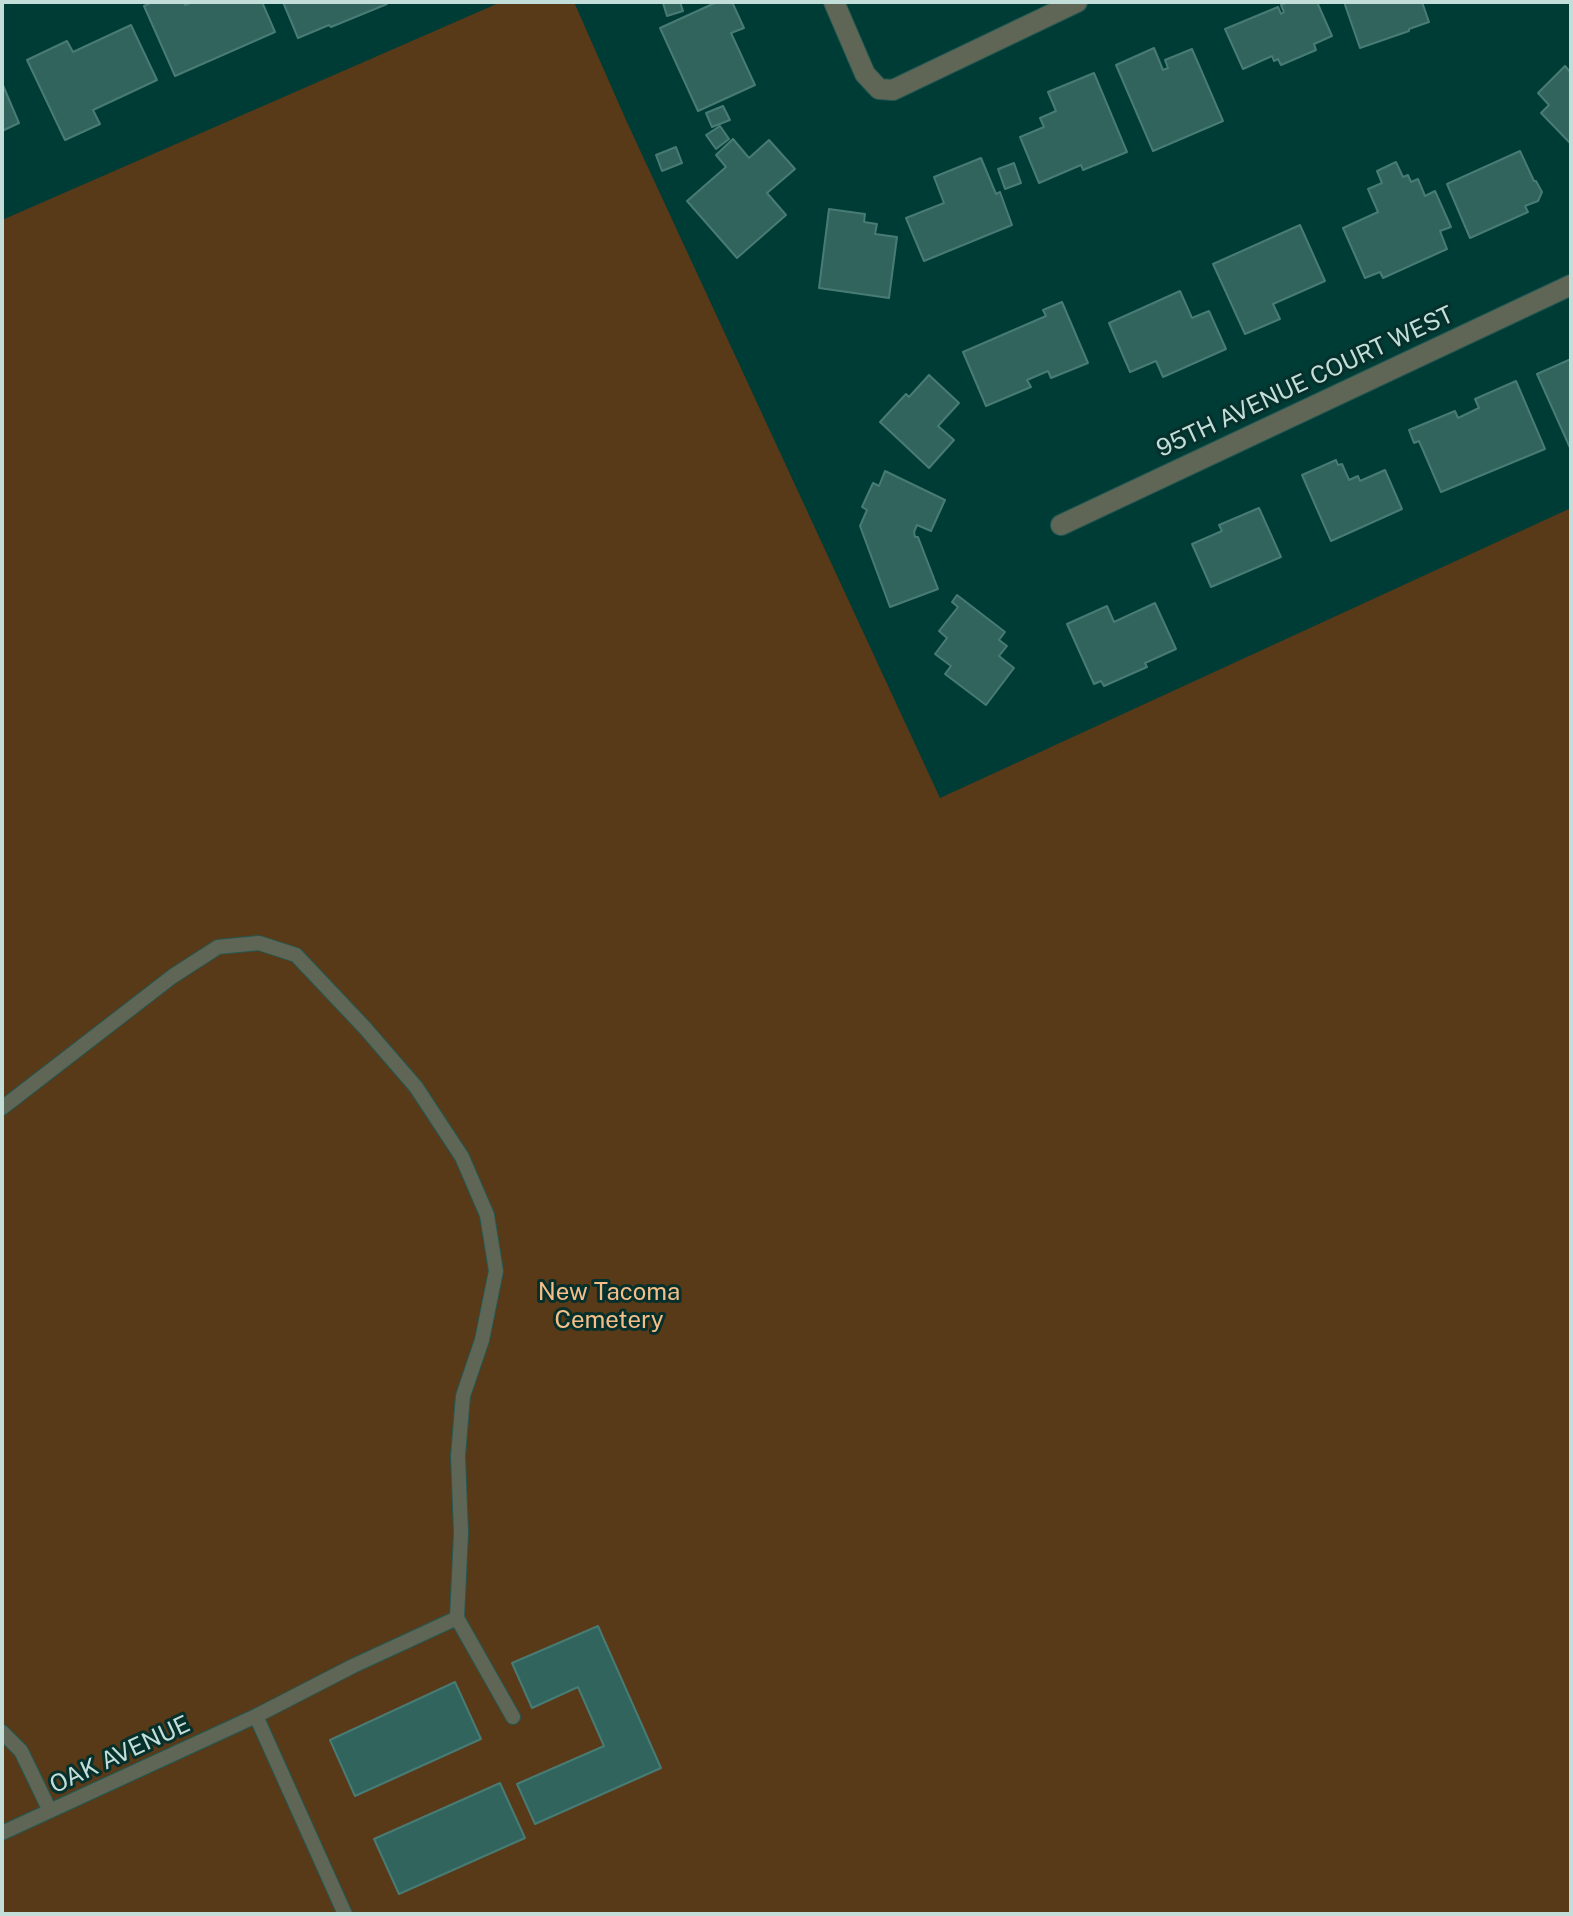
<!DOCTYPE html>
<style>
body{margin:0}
#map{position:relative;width:1573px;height:1916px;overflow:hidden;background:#003c36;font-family:"Public Sans",sans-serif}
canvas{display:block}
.frame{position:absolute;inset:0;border:4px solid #c3ddd8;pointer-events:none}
</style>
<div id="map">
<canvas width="1573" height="1916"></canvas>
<div class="frame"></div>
</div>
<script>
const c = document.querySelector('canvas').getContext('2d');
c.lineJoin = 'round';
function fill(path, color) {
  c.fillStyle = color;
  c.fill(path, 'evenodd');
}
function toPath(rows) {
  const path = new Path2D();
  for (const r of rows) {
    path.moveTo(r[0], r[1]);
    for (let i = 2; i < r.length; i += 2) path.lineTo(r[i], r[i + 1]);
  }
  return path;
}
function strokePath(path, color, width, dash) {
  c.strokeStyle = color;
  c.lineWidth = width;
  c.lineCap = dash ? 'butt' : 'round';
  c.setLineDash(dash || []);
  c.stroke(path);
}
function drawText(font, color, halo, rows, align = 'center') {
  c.font = font + ' "Public Sans",sans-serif';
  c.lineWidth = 6;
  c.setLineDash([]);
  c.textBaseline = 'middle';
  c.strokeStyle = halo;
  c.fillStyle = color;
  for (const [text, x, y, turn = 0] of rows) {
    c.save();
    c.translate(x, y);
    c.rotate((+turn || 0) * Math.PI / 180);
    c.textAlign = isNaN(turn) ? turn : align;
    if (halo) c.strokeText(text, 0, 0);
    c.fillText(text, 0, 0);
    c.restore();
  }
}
const green = toPath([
 [501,2,574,2,626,120,940,798,1571,508,1571,1914,2,1914,2,220]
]);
const building = toPath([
 [152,2,184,2,185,5,193,2,262,2,275,32,175,76,144,6,152,2],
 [283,2,386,2,387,4,331,27,329,25,298,38,283,2],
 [665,2,680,2,683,11,667,16,663,3,665,2],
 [717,2,732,2,744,28,731,33,755,85,698,111,660,28,717,2],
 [1288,2,1317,2,1332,36,1314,44,1316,50,1281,65,1278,59,1274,61,1272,56,1243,69,1225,29,1278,7,1281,14,1284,12,1281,5,1288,2],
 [1344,2,1422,2,1429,22,1409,29,1409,31,1360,48,1344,2],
 [131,25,157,80,93,110,100,124,65,140,27,60,67,41,73,52,131,25],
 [1154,48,1163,70,1168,68,1165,60,1192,49,1223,121,1153,151,1116,65,1154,48],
 [1565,66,1571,73,1571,144,1541,113,1549,105,1538,93,1565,66],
 [1094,73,1127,152,1083,170,1081,165,1039,183,1020,137,1044,127,1040,118,1056,111,1048,92,1094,73],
 [2,83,19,123,2,131,2,83],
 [723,106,730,120,712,127,706,113,723,106],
 [720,126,729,139,716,149,706,135,720,126],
 [733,139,749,158,769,140,795,169,767,193,786,215,737,258,687,201,726,167,716,155,733,139],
 [676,147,682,163,662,171,656,155,676,147],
 [1520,151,1534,181,1536,181,1542,192,1538,201,1525,206,1528,212,1470,238,1447,184,1520,151],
 [981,158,996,194,1000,192,1012,225,924,261,906,218,944,203,934,177,981,158],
 [1396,162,1403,177,1408,175,1411,182,1418,179,1425,196,1435,191,1451,227,1440,231,1447,249,1383,278,1380,272,1365,278,1343,228,1378,212,1368,189,1382,183,1377,171,1396,162],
 [1014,163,1021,183,1005,189,998,169,1014,163],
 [829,209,865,214,864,222,877,224,875,234,897,237,889,298,819,288,829,209],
 [1300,225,1325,281,1273,304,1280,319,1245,334,1213,264,1300,225],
 [1180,291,1192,318,1209,311,1226,349,1163,377,1156,361,1130,372,1109,323,1180,291],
 [1062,302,1088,363,1051,378,1048,371,1027,380,1031,387,986,406,963,352,1046,316,1043,310,1062,302],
 [1571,359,1571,450,1537,374,1571,359],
 [929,375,959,403,938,426,954,440,929,468,880,422,906,394,909,397,929,375],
 [1516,381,1545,449,1441,492,1419,441,1414,443,1409,430,1455,411,1458,418,1479,408,1475,399,1516,381],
 [1336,460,1338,465,1342,464,1349,480,1358,476,1360,481,1385,470,1402,509,1331,541,1302,475,1336,460],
 [885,471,945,500,931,531,917,525,914,532,915,537,918,537,938,589,890,607,860,526,867,510,862,507,873,483,879,486,885,471],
 [1259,508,1281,557,1211,587,1192,544,1222,531,1219,525,1259,508],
 [957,595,1005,632,999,640,1007,646,999,656,1014,668,986,705,945,674,951,666,935,654,947,638,939,631,958,607,952,602,957,595],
 [1155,603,1176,649,1145,663,1147,667,1104,686,1101,681,1094,684,1067,624,1107,606,1114,622,1155,603],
 [598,1626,661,1768,535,1824,517,1784,604,1746,578,1687,532,1708,512,1663,598,1626],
 [455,1682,481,1739,355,1796,330,1740,455,1682],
 [500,1783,525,1838,399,1894,374,1839,500,1783]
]);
const service = toPath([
 [2,1108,173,976,218,947,259,943,296,955,365,1028,416,1087,462,1157,487,1215,496,1271,482,1340,463,1396,458,1456,461,1533,457,1618,513,1717],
 [256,1716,345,1914],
 [2,1732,21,1751,50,1811],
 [2,1833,256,1716,353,1666,457,1618]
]);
const minor = toPath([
 [834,2,865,74,879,89,893,90,1077,2],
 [1061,525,1571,285]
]);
const streetNames = [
 ["95TH AVENUE COURT WEST",1305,382,-25],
 ["OAK AVENUE",120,1755,-25]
];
const parkNames = [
 ["New Tacoma",609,1293],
 ["Cemetery",609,1321]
];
fill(green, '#583918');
fill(building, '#31645d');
strokePath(building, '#487b74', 2);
strokePath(service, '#235953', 16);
strokePath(minor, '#235953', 22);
strokePath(service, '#606656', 14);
strokePath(minor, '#606656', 20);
drawText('24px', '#c3ddd8', '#06302b', streetNames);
drawText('24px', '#f5be89', '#06302b', parkNames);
</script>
